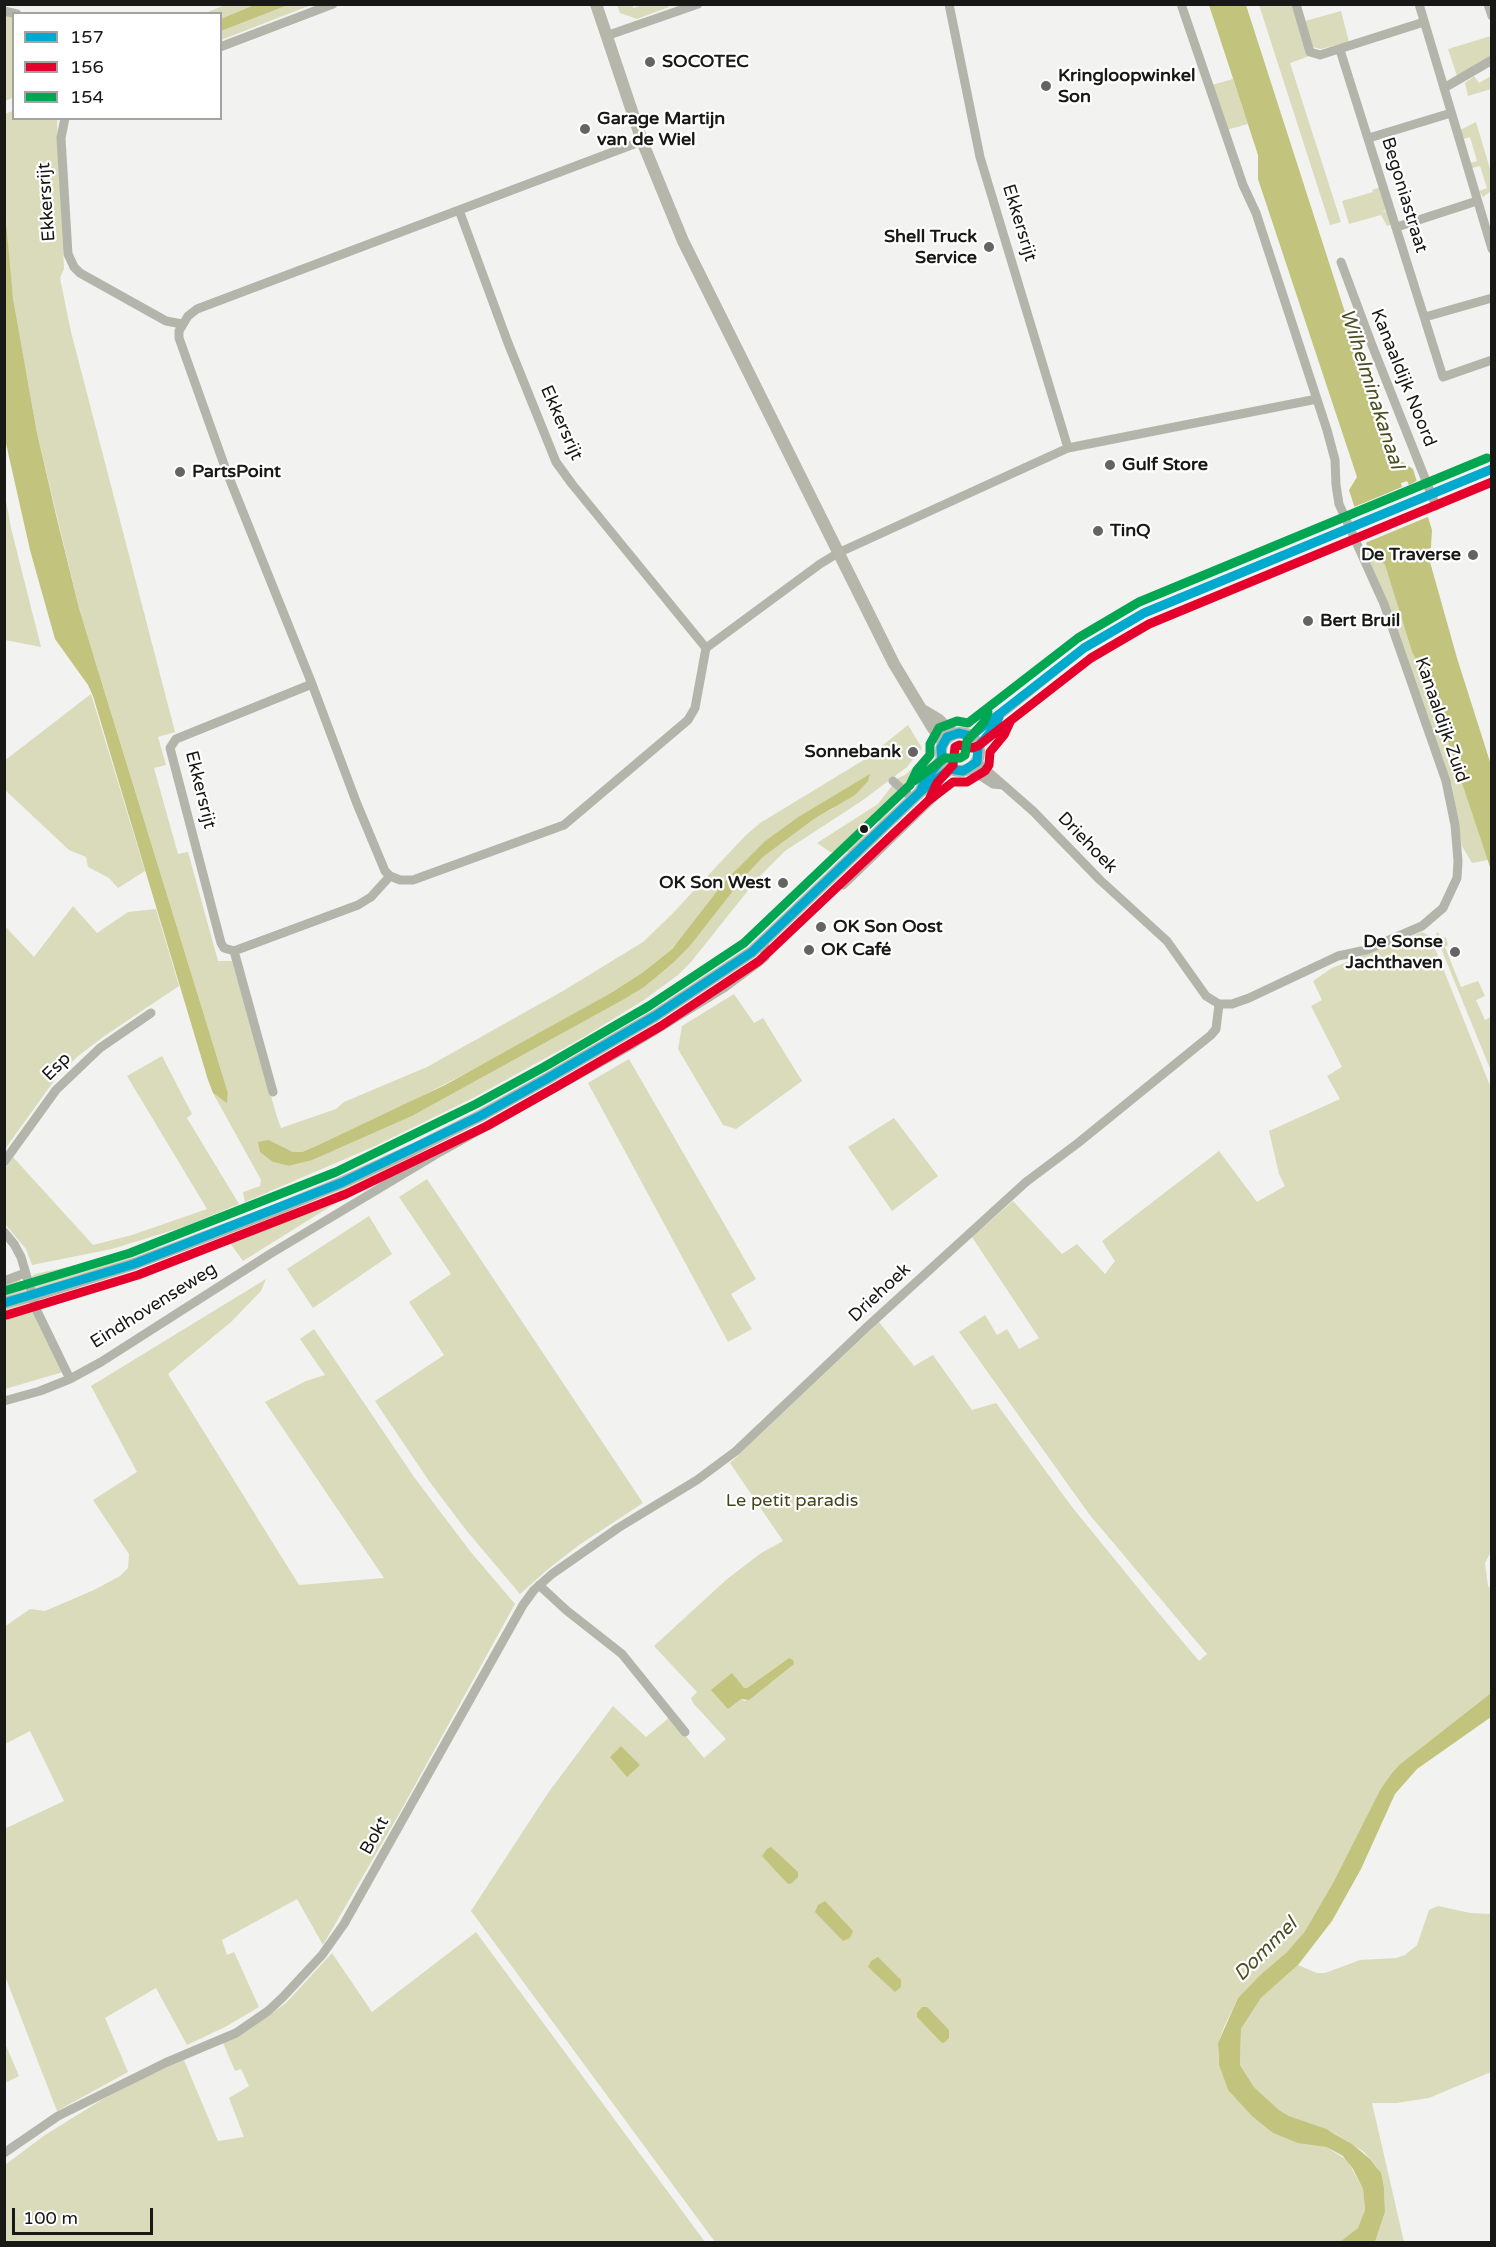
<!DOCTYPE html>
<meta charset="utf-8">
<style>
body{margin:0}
#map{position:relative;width:1496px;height:2247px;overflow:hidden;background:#f2f2f0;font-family:"Varela Round",sans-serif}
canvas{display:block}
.frame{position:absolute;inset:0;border:6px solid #181917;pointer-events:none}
.legend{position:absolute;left:12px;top:12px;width:210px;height:108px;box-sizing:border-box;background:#fff;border:2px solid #a3a3a2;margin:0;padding:8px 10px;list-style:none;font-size:18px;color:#181917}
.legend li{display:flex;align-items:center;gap:12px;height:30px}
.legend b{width:30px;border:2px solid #a3a3a2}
.scale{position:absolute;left:12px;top:2208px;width:141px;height:27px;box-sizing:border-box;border:3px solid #181917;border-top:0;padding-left:8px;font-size:18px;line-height:21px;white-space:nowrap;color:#181917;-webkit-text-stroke:4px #fff;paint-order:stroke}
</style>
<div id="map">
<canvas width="1496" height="2247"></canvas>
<div class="frame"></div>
<ul class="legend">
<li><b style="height:8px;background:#00a9ce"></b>157</li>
<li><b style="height:8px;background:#e4002b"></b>156</li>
<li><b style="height:8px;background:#00a651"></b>154</li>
</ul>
<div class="scale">100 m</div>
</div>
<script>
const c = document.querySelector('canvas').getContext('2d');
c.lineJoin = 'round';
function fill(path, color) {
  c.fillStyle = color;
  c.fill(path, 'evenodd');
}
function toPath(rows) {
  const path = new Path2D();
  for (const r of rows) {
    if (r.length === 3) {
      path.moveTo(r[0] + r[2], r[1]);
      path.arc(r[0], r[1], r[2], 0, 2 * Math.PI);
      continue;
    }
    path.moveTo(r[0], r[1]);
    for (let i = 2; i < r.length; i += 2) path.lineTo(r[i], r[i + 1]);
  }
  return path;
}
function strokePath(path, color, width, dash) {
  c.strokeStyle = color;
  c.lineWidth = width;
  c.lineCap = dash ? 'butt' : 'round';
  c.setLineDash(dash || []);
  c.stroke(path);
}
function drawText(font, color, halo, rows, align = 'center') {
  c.font = font + ' "Varela Round",sans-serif';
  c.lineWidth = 4.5;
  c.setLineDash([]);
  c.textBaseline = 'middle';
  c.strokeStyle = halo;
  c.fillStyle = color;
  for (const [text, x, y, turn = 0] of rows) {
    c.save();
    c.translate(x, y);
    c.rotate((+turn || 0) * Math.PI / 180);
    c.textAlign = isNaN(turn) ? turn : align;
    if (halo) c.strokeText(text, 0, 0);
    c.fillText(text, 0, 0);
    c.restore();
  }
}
const green = toPath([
 [646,4,668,5,669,7,637,19,620,13,617,5,632,5,633,8],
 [225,5,257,5,221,19,220,14,203,14],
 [288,5,311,5,221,40,221,31],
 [1259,5,1293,5,1315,54,1290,63,1341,222,1330,225],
 [1341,11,1349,42,1321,49,1313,47,1305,21],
 [4,16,14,16,13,98,5,101],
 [1491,36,1491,56,1457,76,1448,49],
 [1474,76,1479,83,1491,76,1491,89,1468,96,1465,83],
 [1233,79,1248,124,1226,130,1212,85],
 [13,111,14,118,57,119,64,269,60,278,71,332,175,732,158,737,166,765,154,768,178,854,188,852,218,961,232,961,277,1117,281,1128,336,1109,344,1102,427,1067,563,991,643,942,672,914,745,836,760,823,867,758,908,725,922,748,907,767,863,800,785,851,758,878,691,962,678,975,644,1000,582,1038,473,1098,373,1147,245,1202,243,1192,260,1186,261,1180,213,1093,227,1102,228,1093,79,608,37,433,13,298,8,254,5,200,4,114],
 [869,775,832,809,814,819,763,857,744,877,690,946,674,962,621,1001,412,1116,333,1151,298,1164,289,1166,273,1162,269,1140,293,1152,302,1152,314,1147,412,1101,507,1052,609,994,642,973,682,940,725,881,765,841,798,817],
 [1476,122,1491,172,1491,191,1483,197,1479,191,1487,188,1480,166,1472,168,1470,163,1477,161,1470,137,1463,139,1460,130],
 [1381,187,1387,209,1382,212,1388,211,1392,224,1387,226,1381,215,1349,224,1342,201,1373,192,1372,190],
 [5,495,11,528,41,647,5,640],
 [1368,550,1385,565,1412,652,1430,688,1488,860,1472,863,1462,846,1452,786,1363,551],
 [91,694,145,871,118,888,109,878,88,867,86,857,69,850,5,790,4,761],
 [960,753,10],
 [924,757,930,763,933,763,923,777,880,822,878,821,866,833,868,835,850,852,830,852,817,843,878,804,898,778,905,775],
 [73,906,97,933,128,912,156,909,179,986,103,1037,77,1057,56,1078,5,1149,4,925,34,957],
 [1422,932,1430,936,1491,1088,1492,1550,1485,1563,1488,1586,1491,1589,1491,1693,1399,1765,1391,1774,1380,1790,1334,1881,1305,1931,1287,1952,1260,1975,1238,1998,1224,2027,1218,2043,1218,2053,1219,2065,1228,2090,1273,2133,1298,2142,1326,2147,1347,2160,1363,2189,1365,2210,1362,2223,1352,2235,1340,2242,715,2242,471,1911,548,1793,613,1706,646,1737,670,1717,704,1758,726,1739,693,1703,691,1698,697,1692,654,1646,726,1580,761,1553,783,1541,730,1463,879,1322,914,1366,933,1355,972,1410,996,1403,1072,1507,1156,1610,1199,1661,1207,1654,1089,1514,959,1332,985,1315,997,1335,1007,1329,1019,1349,1039,1338,972,1237,1013,1201,1062,1254,1077,1244,1105,1274,1115,1261,1102,1241,1219,1151,1257,1202,1285,1186,1279,1174,1269,1131,1340,1099,1327,1076,1342,1067,1311,1006,1322,1000,1313,981,1332,968],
 [789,1658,745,1701,741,1699,744,1688,747,1688],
 [1438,932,1441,939,1446,937,1448,945,1445,947,1461,987,1478,981,1485,996,1476,1000,1485,1020,1491,1017,1491,1071,1438,941,1436,934],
 [734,994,754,1023,763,1018,802,1081,736,1129,723,1125,678,1049,682,1026],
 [162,1056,192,1114,187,1118,239,1204,183,1227,112,1249,32,1265,26,1249,5,1224,5,1169,13,1157,93,1245,132,1235,207,1209,127,1076],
 [629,1059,756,1279,731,1294,752,1329,728,1342,588,1083],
 [894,1118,938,1176,892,1211,848,1147],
 [403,1161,243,1261,227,1239,297,1210],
 [427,1179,643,1503,579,1545,547,1570,520,1594,466,1530,429,1481,375,1401,444,1355,409,1302,451,1274,399,1197],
 [369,1216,392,1254,313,1308,287,1269],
 [161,1247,120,1262,34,1290,31,1277,35,1274],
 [266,1279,261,1291,231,1322,168,1374,299,1585,384,1578,265,1402,306,1381,325,1375,300,1339,314,1329,414,1477,470,1551,515,1604,399,1814,323,1945,297,1899,222,1940,227,1955,234,1952,259,2007,225,2027,187,2045,156,1988,105,2018,128,2072,57,2111,5,1976,4,1829,64,1801,30,1731,5,1744,4,1627,30,1609,45,1611,94,1590,120,1576,128,1568,129,1554,93,1500,137,1472,91,1386],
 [19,1280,23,1282,26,1292,5,1297,5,1285],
 [30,1303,63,1372,5,1389,4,1309],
 [1438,1906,1470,1913,1491,1914,1491,2072,1429,2098,1396,2103,1372,2103,1404,2242,1375,2242,1385,2212,1384,2187,1377,2167,1364,2152,1336,2134,1289,2116,1279,2110,1254,2087,1240,2065,1241,2029,1261,1998,1298,1965,1317,1973,1325,1973,1360,1960,1396,1958,1405,1955,1417,1945,1429,1910],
 [476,1932,705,2242,5,2242,5,2165,45,2135,103,2099,157,2071,184,2060,218,2141,244,2137,229,2098,249,2086,241,2069,235,2071,223,2043,268,2016,286,2003,332,1953,372,2012],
 [4,2041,19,2076,5,2083,4,2083]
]);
const water = toPath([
 [257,4,288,5,221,31,221,19],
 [1209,5,1246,5,1352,334,1398,459,1413,469,1432,530,1430,562,1457,658,1491,765,1491,870,1430,688,1412,652,1385,565,1368,549,1349,490,1357,477,1258,179,1258,155],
 [4,200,13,298,37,433,57,519,79,608,105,693,228,1093,227,1103,213,1093,208,1080,93,696,88,685,55,639,30,550,5,439],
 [870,774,868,781,855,795,814,819,763,857,744,877,690,946,674,962,644,987,621,1001,412,1116,333,1151,312,1160,289,1166,273,1162,260,1152,258,1142,269,1140,293,1152,302,1152,314,1147,445,1085,609,994,642,973,673,948,725,881,765,841,798,817],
 [789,1658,793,1660,794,1664,749,1700,741,1699,728,1709,711,1690,732,1673,744,1688,747,1688],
 [1491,1693,1491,1717,1417,1769,1395,1794,1361,1869,1332,1921,1298,1965,1261,1998,1241,2029,1240,2065,1254,2087,1279,2110,1289,2116,1326,2129,1352,2144,1370,2159,1381,2173,1384,2187,1385,2212,1375,2242,1340,2242,1358,2228,1365,2210,1363,2189,1353,2169,1343,2156,1336,2152,1326,2147,1298,2143,1273,2133,1252,2116,1228,2090,1219,2065,1218,2043,1238,1998,1260,1975,1287,1952,1305,1931,1334,1881,1380,1790,1391,1774,1399,1765],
 [621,1746,640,1765,627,1777,610,1757],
 [771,1847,798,1872,798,1877,792,1883,788,1884,762,1856,767,1849],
 [825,1901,853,1931,850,1938,843,1941,815,1912,818,1905],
 [878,1957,901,1980,901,1987,895,1992,868,1967,871,1961],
 [922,2007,927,2007,949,2030,949,2038,945,2042,942,2043,917,2017,917,2013]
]);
const pier = toPath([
 [1418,480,1430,516,1365,543,1354,507,1402,487,1401,483,1407,481,1409,485]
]);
const minor = toPath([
 [949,4,980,157,1068,448],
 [1296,4,1310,52,1320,55,1424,22],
 [1419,4,1492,249],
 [1488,4,1492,16],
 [4,11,17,14],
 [606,36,698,4],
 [220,47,333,4],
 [1340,50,1443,377,1492,360],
 [1444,88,1492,60],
 [65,118,61,138,68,254,74,267,80,273,166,321,182,324],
 [1369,138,1451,113],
 [642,141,197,309,188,316,179,331,179,338,226,470,312,684,357,804,385,871,390,876,400,880,413,880,564,825,688,720,695,708,706,648,820,564,838,553,1068,448,1317,399],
 [459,210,508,343,556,462,572,484,706,648],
 [1397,227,1477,201],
 [1341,262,1372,345,1436,506],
 [1425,317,1492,298],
 [312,684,176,739,170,748,221,943,224,948,234,951,358,905,371,897,390,876],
 [971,736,988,721,1000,715,1084,648,1144,613,1492,469],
 [978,747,994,728,1000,715],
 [977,762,1033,811,1100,880,1167,941,1206,996,1219,1004,1232,1004,1249,998,1338,956,1366,950,1422,926,1443,908,1457,878,1458,861,1455,825,1446,781,1384,604,1339,504,1336,485,1335,460,1327,430,1256,213,1243,185,1181,4],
 [970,769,993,784,1003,785],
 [893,781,913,799],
 [843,885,939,792],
 [234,951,273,1092],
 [4,1162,56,1090,100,1048,151,1013],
 [4,1232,14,1244,21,1257,37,1311,70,1379],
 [4,1281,25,1273],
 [4,1401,40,1391,70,1379,101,1362,270,1254,440,1152,633,1044,724,988,755,965,765,957,764,941],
 [539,1585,566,1610,622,1654,685,1732],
 [4,2153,58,2116,165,2063,236,2033,268,2011,283,1997,322,1955,344,1924,523,1605,534,1590,552,1574,618,1528,697,1480,736,1451,868,1326,1026,1182,1078,1143,1211,1035,1216,1029,1219,1004]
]);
const major = toPath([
 [596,4,642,141,683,241,894,664,932,727,943,742],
 [924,711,939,720,953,734],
 [960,752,19],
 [921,790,927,777,942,759],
 [4,1303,32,1296,134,1264,278,1209,341,1183,412,1150,482,1115,550,1077,655,1016,752,952,920,792,950,769]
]);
const bus1 = toPath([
 [921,791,950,769,963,771,977,762,978,747,994,728,999,717],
 [4,1303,134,1264,341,1183,482,1115,550,1077,655,1016,752,952,920,792,927,777,942,759,941,748,947,737,959,733,971,736,1084,648,1144,613,1492,469]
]);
const bus2 = toPath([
 [928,801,953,782,967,782,985,771,989,765,990,752,1004,735,1010,722],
 [7,1315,138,1275,346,1194,487,1126,556,1087,661,1026,759,961,929,800,937,783,953,765,955,747,959,745,972,748,978,746,1091,658,1149,624,1492,482]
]);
const bus3 = toPath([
 [914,781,945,758,960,758,965,755,967,741,984,722,988,712],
 [4,1291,130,1253,336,1172,476,1104,544,1067,649,1006,744,943,910,785,917,770,930,755,930,744,939,728,957,721,968,723,1078,638,1139,602,1487,458]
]);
const markers = [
 [650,62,6,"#646563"],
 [1046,86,6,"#646563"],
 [585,129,6,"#646563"],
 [989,247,6,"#646563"],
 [1110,465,6,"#646563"],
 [180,472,6,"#646563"],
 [1098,531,6,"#646563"],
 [1473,555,6,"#646563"],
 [1308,621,6,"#646563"],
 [913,752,6,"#646563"],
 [864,829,5,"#181917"],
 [783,883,6,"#646563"],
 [821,927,6,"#646563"],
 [809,950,6,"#646563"],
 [1455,952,6,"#646563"]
];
const poiNames = [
 ["SOCOTEC",662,62],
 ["Kringloopwinkel",1058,76],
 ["Son",1058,97],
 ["Garage Martijn",597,119],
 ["van de Wiel",597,140],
 ["Shell Truck",977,237,"right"],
 ["Service",977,258,"right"],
 ["Gulf Store",1122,465],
 ["PartsPoint",192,472],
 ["TinQ",1110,531],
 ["De Traverse",1461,555,"right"],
 ["Bert Bruil",1320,621],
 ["Sonnebank",901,752,"right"],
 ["OK Son West",771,883,"right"],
 ["OK Son Oost",833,927],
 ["De Sonse",1443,942,"right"],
 ["Jachthaven",1443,963,"right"],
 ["OK Café",821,950]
];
const streetNames = [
 ["Begoniastraat",1404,195,73],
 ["Ekkersrijt",47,202,-94],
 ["Ekkersrijt",1019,223,73],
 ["Kanaaldijk Noord",1403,378,68],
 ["Ekkersrijt",561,423,66],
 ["Kanaaldijk Zuid",1441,720,71],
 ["Ekkersrijt",200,790,76],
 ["Driehoek",1087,843,46],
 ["Esp",57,1067,-45],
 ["Driehoek",880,1293,-43],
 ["Eindhovenseweg",154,1306,-32],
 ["Bokt",375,1836,-61]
];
const parkNames = [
 ["Le petit paradis",792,1501]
];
const waterNames = [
 ["Wilhelminakanaal",1371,389,72],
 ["Dommel",1266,1950,-45]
];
fill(green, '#dadbbb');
fill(water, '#c2c47d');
fill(pier, '#f2f2f0');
strokePath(minor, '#b4b5aa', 9);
strokePath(major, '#b6b6aa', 12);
strokePath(bus1, '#00a9ce', 9);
strokePath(bus2, '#e4002b', 9);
strokePath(bus3, '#00a651', 9);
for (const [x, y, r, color] of markers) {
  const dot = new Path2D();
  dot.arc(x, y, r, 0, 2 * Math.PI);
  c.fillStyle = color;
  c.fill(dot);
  strokePath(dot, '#fff', 2);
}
drawText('bold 18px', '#181917', '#fff', poiNames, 'left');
drawText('18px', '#181917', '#fff', streetNames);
drawText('18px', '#44451b', '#fff', parkNames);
drawText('italic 20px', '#4d4e24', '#fff', waterNames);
</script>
